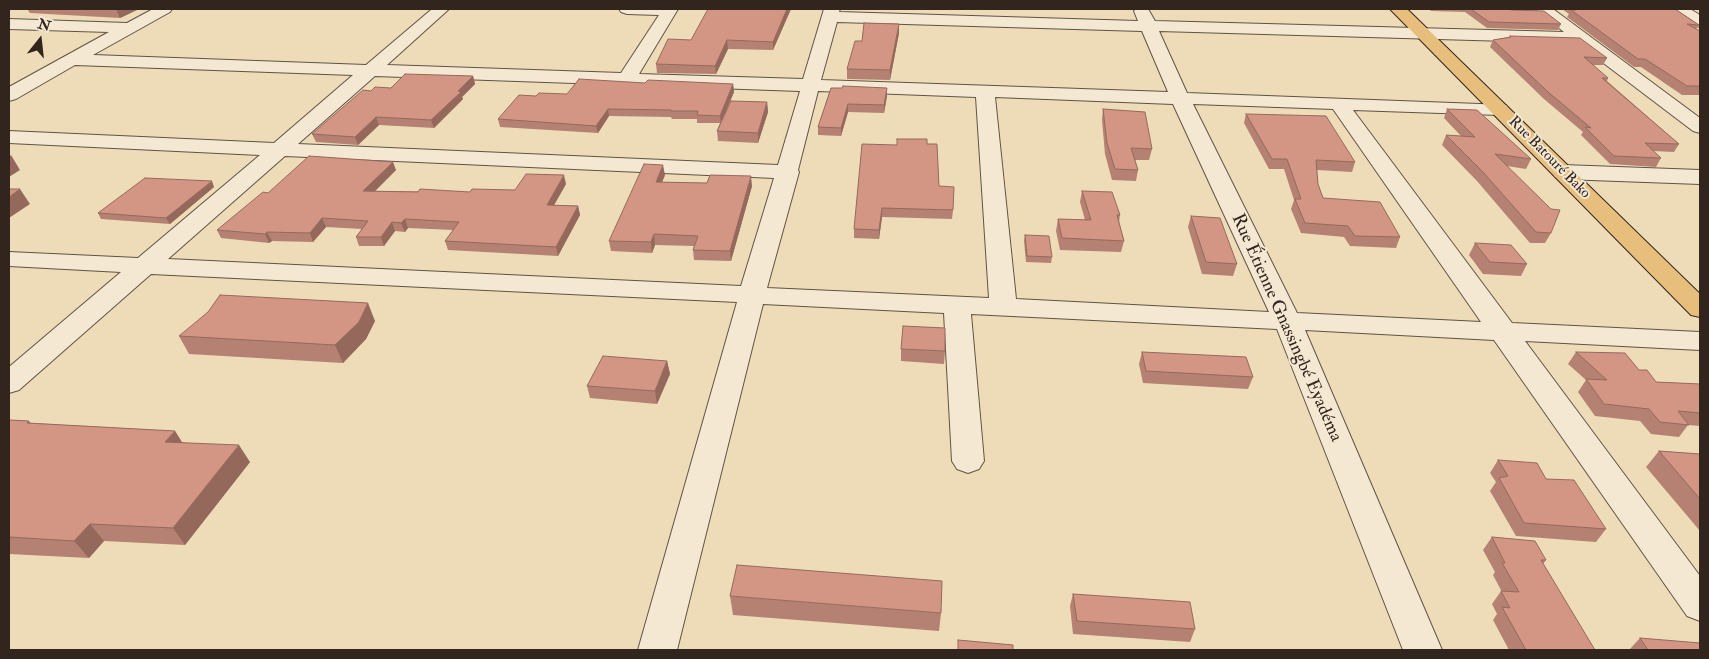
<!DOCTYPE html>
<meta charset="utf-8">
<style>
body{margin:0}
#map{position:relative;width:1709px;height:659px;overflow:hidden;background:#eedcb9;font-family:"IM FELL Double Pica",serif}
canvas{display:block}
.frame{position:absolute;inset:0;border:10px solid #31251e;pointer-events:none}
.north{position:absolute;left:15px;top:15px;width:50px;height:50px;-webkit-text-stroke:4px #f4e8d2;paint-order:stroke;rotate:16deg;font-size:14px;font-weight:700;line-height:20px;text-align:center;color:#31251e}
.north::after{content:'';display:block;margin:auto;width:18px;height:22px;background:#31251e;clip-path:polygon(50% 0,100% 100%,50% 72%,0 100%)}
</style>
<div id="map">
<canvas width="1709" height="659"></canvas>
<div class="frame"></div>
<div class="north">N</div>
</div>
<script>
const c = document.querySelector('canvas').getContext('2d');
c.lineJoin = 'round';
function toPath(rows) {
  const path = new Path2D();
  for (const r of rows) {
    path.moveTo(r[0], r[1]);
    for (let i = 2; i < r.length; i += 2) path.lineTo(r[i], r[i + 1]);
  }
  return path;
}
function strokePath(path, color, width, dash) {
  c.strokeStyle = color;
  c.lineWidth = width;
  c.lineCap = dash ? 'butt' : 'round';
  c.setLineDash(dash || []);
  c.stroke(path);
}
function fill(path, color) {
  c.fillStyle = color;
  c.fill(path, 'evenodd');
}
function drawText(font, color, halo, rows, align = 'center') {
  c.font = font + ' "IM FELL Double Pica",serif';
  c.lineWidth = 4;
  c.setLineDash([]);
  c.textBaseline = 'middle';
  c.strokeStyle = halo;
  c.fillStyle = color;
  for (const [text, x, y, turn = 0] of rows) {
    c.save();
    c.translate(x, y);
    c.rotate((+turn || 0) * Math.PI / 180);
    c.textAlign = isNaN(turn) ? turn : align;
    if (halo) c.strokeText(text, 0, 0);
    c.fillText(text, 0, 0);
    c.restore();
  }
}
const minor = toPath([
 [153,9,172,9,170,12,93,55,366,65,432,9,449,9,387,65,621,73,659,15,627,14,621,12,619,9,678,9,639,74,803,79,824,9,840,9,839,12,1138,21,1134,11,1136,9,1148,9,1155,21,1564,32,1535,9,1553,9,1700,118,1700,133,1693,131,1577,43,1159,31,1187,93,1506,105,1509,109,1506,113,1499,115,1353,110,1512,323,1700,332,1700,350,1525,341,1700,576,1700,621,1687,616,1494,340,1305,330,1442,650,1403,650,1277,329,971,314,984,461,979,469,968,473,957,469,952,461,944,313,763,304,677,650,638,650,737,302,151,274,19,390,9,393,9,367,121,272,9,266,9,252,138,258,260,155,9,143,9,131,274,143,353,75,75,65,16,99,9,101,9,87,109,32,9,29,9,19,127,23,153,9],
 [837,22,1142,31,1168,92,821,80,837,22],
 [375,76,800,91,778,165,298,144,375,76],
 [818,91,976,97,989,298,767,288,799,172,798,170,818,91],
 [995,97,1173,104,1269,312,1016,299,995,97],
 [1193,104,1333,109,1481,322,1297,313,1193,104],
 [285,156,774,178,741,286,168,259,285,156],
 [1671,9,1690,9,1700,15,1700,27,1694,25,1671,9],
 [1563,165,1700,170,1700,184,1563,179,1555,177,1552,172,1555,167,1563,165]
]);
const major = toPath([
 [1390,9,1407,9,1700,294,1700,317,1691,315,1390,9]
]);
const wall = toPath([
 [27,9,139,9,120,18,30,13],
 [791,9,773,50,728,49,716,74,657,73,656,64,691,40],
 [1429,9,1510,9,1511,10,1561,24,1558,30,1487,28,1465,12,1431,11],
 [1562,9,1675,9,1699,25,1696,29,1700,31,1700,95,1682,95,1641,67,1634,67,1567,17,1569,14],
 [899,33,890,80,847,79,847,69,862,41],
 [1510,36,1607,58,1603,65,1593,65,1608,78,1607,81,1679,144,1674,152,1653,151,1661,158,1656,167,1610,164,1581,135,1583,132,1544,99,1490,47,1493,40,1509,37],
 [473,76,475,84,462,97,463,99,434,128,379,125,358,145,316,142,312,134,371,91],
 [645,83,733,84,734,92,721,122,767,102,768,112,758,143,718,141,717,131,720,123,697,123,697,119,672,119,671,117,609,116,598,133,500,127,498,119,536,96,567,94],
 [831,88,887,96,884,113,848,112,841,136,818,135,818,127],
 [1103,109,1152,149,1149,160,1135,160,1138,170,1136,181,1112,180,1105,154,1102,120],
 [1447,109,1531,159,1526,169,1507,166,1551,233,1545,243,1530,243,1477,181,1442,145,1446,135,1461,136,1444,118],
 [1246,114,1355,162,1352,172,1317,170,1318,184,1323,198,1400,237,1396,248,1350,246,1344,237,1301,233,1291,209,1294,200,1284,169,1269,169,1244,123],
 [927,144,939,186,953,210,952,219,882,217,879,239,854,238,854,229,897,145],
 [396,170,375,191,470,192,515,190,566,184,554,205,578,206,580,215,558,256,448,250,445,241,453,230,408,228,405,232,395,231,384,246,359,246,356,237,362,229,326,227,313,242,272,241,269,243,221,238,217,230,268,193],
 [665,175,662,182,752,186,731,261,694,260,693,250,694,246,655,245,652,253,611,251,609,241],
 [214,187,170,224,101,219,98,213],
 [1082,191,1120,215,1119,222,1124,241,1121,252,1060,250,1056,231,1058,219,1085,220,1080,202],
 [1191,216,1237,264,1233,276,1202,274,1188,227],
 [1025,235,1052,257,1051,263,1026,262,1024,241],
 [1475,243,1527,264,1521,276,1483,274,1469,255],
 [375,321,366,339,343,363,189,354,179,336],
 [901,349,945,351,944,364,901,361],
 [1142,352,1253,377,1248,389,1143,383,1139,364],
 [1576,352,1639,370,1656,382,1700,384,1700,426,1688,425,1679,437,1651,434,1640,421,1595,416,1578,392,1586,380,1568,364],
 [667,361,670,374,657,404,590,398,587,386],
 [9,420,29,421,31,423,175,431,182,442,250,462,185,545,104,541,89,558,9,554],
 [1659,451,1700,454,1700,531,1646,467],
 [1498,460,1546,479,1606,529,1596,542,1516,536,1490,491,1496,482,1490,473],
 [1492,537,1546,560,1543,564,1595,650,1509,650,1493,620,1497,614,1492,604,1501,591,1502,592,1493,575,1495,572,1483,550],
 [1073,594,1195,629,1190,642,1073,634,1070,606],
 [730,596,941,613,939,631,733,615],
 [1640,638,1700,650,1629,650]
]);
const shadedWall = toPath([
 [116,9,139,9,120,18],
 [787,9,791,9,773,50,773,42],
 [899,24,899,33,890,80,890,70],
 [727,40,728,49,716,74,715,66],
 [473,76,475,84,462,97,463,99,434,128,431,120],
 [733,84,734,92,721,123,720,116],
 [887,88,887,96,884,113,884,105],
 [767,102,768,112,758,143,758,133],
 [848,104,848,112,841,136,841,128],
 [608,109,609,116,598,133,596,126],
 [376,117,379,125,358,145,355,137],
 [11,155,20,170,9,177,9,157],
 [393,162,396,170,366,200,363,191],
 [663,165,665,175,658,192,656,182],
 [564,175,566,184,549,214,547,205],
 [751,176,752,186,731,261,730,251],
 [212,181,214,187,170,224,166,218],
 [20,189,30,204,9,218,9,197],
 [578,206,580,215,558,256,556,247],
 [882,208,882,217,879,239,879,230],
 [322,218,326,227,313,242,310,233],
 [405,219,408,228,405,232,401,223],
 [392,222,395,231,384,246,381,237],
 [267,232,272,241,269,243,265,234],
 [654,234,655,245,652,253,651,242],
 [368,303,375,321,366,339,343,363,335,345],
 [667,361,670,374,657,404,655,391],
 [175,431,186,449,165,442],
 [239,445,250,462,185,545,173,528],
 [90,524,104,541,89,558,74,541]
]);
const building = toPath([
 [708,9,787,9,773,42,727,40,715,66,656,64,668,39,691,40,708,9],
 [1471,9,1510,9,1511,10,1544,11,1561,24,1489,22,1471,9],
 [1575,9,1675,9,1699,25,1687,24,1700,31,1700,86,1687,86,1645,59,1638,59,1571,10,1576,10,1575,9],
 [864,23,899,24,890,70,847,69,855,41,862,41,864,23],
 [1510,36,1580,38,1607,58,1584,57,1608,78,1602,78,1679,144,1645,143,1661,158,1614,156,1585,127,1591,128,1548,92,1493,40,1511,37,1510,36],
 [405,74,473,76,458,91,461,92,431,120,376,117,355,137,312,134,363,90,371,91,375,87,391,88,405,74],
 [579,79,645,83,648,80,733,84,720,116,697,115,698,111,671,111,671,110,608,109,596,126,498,119,519,95,536,96,539,93,567,94,579,79],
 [843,86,887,88,884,105,848,104,841,128,818,127,831,88,842,88,843,86],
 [731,101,767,102,758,133,717,131,731,101],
 [1103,109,1145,112,1152,149,1131,148,1138,170,1115,169,1107,143,1103,109],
 [1447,109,1477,110,1531,159,1495,154,1551,209,1560,210,1551,233,1536,232,1482,171,1446,135,1475,137,1447,109],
 [1246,114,1326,116,1355,162,1316,160,1318,184,1323,198,1380,202,1400,237,1355,236,1348,226,1305,223,1295,199,1301,199,1287,159,1272,159,1246,114],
 [897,139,927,139,927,144,937,144,939,186,954,187,953,210,882,208,879,230,854,229,862,144,897,145,897,139],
 [309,156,393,162,363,191,418,192,420,189,470,192,472,189,515,190,526,174,564,175,547,205,578,206,556,247,445,241,459,222,405,219,401,223,392,222,381,237,356,237,368,221,322,218,310,233,267,232,265,234,217,230,263,192,268,193,309,156],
 [644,164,663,165,656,182,707,183,710,175,751,176,730,251,693,250,698,236,654,234,651,242,609,241,644,164],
 [145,178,212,181,166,218,98,213,145,178],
 [9,189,20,189,9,197,9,189],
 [1082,191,1112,192,1120,215,1117,215,1124,241,1062,238,1058,219,1091,220,1082,191],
 [1191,216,1220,218,1237,264,1206,262,1191,216],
 [1025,235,1049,236,1052,257,1027,256,1025,235],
 [1475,243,1511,245,1527,264,1490,262,1475,243],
 [220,295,368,303,359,322,335,345,179,336,208,312,220,295],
 [903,326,945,328,945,351,901,349,903,326],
 [1142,352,1246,357,1253,377,1146,371,1142,352],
 [1576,352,1625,353,1639,370,1647,370,1656,382,1700,384,1700,413,1678,411,1689,425,1660,422,1649,409,1604,404,1586,379,1607,380,1576,352],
 [603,356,667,361,655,391,587,386,603,356],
 [9,420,29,421,27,423,175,431,165,442,239,445,173,528,90,524,74,541,9,537,9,420],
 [1659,451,1700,454,1700,499,1659,451],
 [1498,460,1537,463,1546,479,1574,480,1606,529,1524,523,1499,478,1508,476,1498,460],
 [1492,537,1535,541,1546,560,1541,560,1595,650,1526,650,1502,607,1510,608,1501,591,1519,592,1502,563,1505,563,1492,537],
 [737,565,942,581,941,613,730,596,737,565],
 [1073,594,1190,602,1195,629,1077,621,1073,594],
 [1640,638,1700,643,1700,650,1648,650,1640,638],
 [958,640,1013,645,1013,650,958,650,958,640]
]);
const farStreetnames = [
 ["Rue Batouré Bako",1549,158,45]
];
const streetNames = [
 ["Rue Étienne Gnassingbé Eyadéma",1286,328,66]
];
strokePath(minor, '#605345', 2);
strokePath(major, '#31251e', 2);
fill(minor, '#f4e8d2');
fill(major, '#e7be7c');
fill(wall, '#b58172');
fill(shadedWall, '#94695c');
fill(building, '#d39684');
strokePath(building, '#94695c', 1);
drawText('15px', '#31251e', '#f4e8d2', farStreetnames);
drawText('18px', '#31251e', '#f4e8d2', streetNames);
</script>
